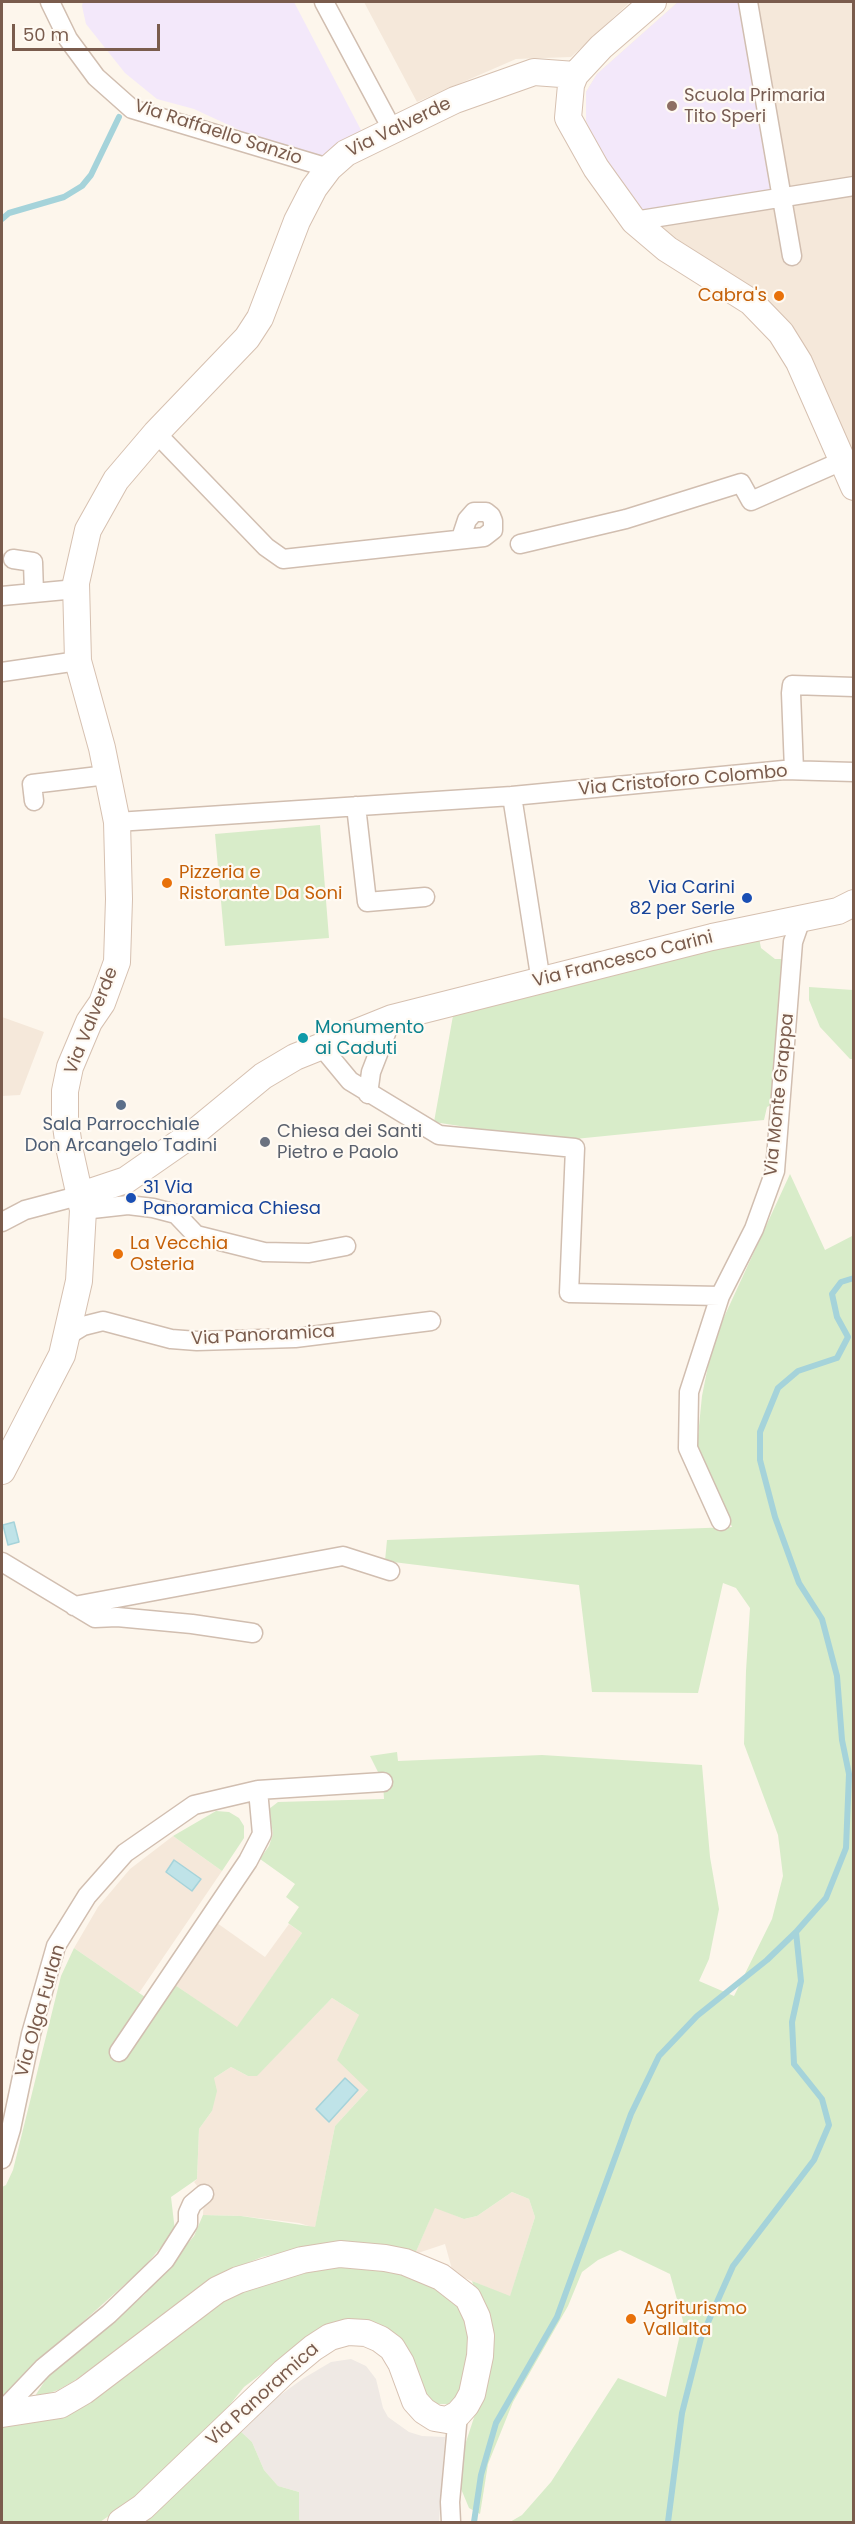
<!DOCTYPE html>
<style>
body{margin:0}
#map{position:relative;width:855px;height:2524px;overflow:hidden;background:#fdf6ec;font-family:Poppins,sans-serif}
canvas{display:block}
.frame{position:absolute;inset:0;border:3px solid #7a5c4d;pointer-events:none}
.scale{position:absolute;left:12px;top:24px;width:148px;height:27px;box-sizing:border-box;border:3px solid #7a5c4d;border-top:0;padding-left:8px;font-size:18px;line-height:21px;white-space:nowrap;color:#7a5c4d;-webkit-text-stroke:4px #fffaf3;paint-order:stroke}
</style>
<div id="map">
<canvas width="855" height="2524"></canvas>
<div class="frame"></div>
<div class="scale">50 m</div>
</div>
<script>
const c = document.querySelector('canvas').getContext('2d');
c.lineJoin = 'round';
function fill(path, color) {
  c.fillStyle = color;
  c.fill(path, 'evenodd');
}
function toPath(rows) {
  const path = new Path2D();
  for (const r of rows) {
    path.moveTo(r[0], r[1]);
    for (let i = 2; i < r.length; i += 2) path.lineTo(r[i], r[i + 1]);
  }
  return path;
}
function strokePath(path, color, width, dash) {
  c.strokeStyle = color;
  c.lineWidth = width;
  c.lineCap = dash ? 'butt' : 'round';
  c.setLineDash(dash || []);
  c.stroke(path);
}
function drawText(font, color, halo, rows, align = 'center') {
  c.font = font + ' Poppins,sans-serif';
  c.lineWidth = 4.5;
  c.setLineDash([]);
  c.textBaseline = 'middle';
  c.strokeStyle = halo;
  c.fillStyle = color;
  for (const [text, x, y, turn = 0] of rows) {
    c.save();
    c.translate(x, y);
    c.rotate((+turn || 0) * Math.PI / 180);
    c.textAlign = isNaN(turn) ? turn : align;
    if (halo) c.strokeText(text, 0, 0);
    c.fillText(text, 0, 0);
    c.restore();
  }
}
const residential = toPath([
 [364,2,630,2,571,57,516,59,417,102],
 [678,2,853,2,853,461,798,335,752,288,698,258,639,211,596,142,586,121,586,92,597,74],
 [2,1017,44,1032,20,1095,2,1096],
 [173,1836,222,1871,139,1993,74,1948,98,1907,130,1869],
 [217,1923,265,1957,289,1924,302,1933,237,2028,175,1985],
 [332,1998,359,2015,368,2090,335,2126,315,2228,299,2223,241,2216,203,2215,204,2194,194,2182,197,2179,199,2129,212,2111,214,2078,231,2067,248,2076,257,2075],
 [512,2192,529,2199,535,2217,510,2297,453,2273,445,2244,415,2254,435,2207,464,2219,477,2216]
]);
const industrial = toPath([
 [351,2359,366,2366,376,2379,383,2408,388,2417,409,2432,422,2436,445,2437,439,2522,301,2522,299,2519,299,2492,278,2486,264,2470,252,2442,238,2429,251,2416,304,2378,331,2362]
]);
const education = toPath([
 [83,2,294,2,362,132,326,162,263,141,194,109,157,99,125,73,86,24,82,6],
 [678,2,738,2,772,189,639,211,596,142,586,121,586,92,597,74]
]);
const green = toPath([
 [320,825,329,938,225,946,215,834],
 [759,938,761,948,775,959,786,959,773,1104,767,1107,764,1120,555,1141,434,1122,454,1010,660,964,659,958],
 [809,987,853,990,853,1059,850,1059,820,1027,809,1000],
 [790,1174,825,1250,854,1235,853,2522,510,2522,522,2515,551,2482,618,2378,666,2397,683,2321,670,2274,620,2250,598,2260,582,2272,568,2306,513,2402,488,2464,480,2514,469,2508,459,2484,465,2445,484,2387,490,2336,472,2281,510,2296,535,2217,529,2199,512,2192,477,2216,464,2219,435,2208,415,2254,300,2249,262,2257,223,2273,74,2381,58,2390,33,2399,54,2367,144,2295,194,2236,203,2215,241,2216,315,2227,335,2126,368,2090,337,2060,359,2015,332,1998,257,2076,248,2076,231,2067,214,2078,217,2091,212,2111,199,2129,197,2179,171,2197,175,2231,143,2268,66,2337,2,2399,2,2187,6,2185,13,2170,61,1976,74,1948,145,1997,109,2053,121,2062,175,1985,237,2027,302,1933,288,1923,299,1907,286,1897,295,1884,260,1859,269,1846,273,1834,269,1809,278,1802,384,1799,383,1782,370,1756,397,1752,398,1761,542,1755,702,1765,710,1857,719,1909,709,1959,699,1981,734,1996,772,1919,783,1876,778,1835,744,1744,746,1671,750,1608,736,1588,723,1583,698,1693,592,1692,579,1585,385,1561,387,1540,732,1527,697,1446,702,1396,713,1341],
 [216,1811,229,1812,239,1818,244,1826,244,1838,222,1871,173,1836],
 [369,2265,410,2273,433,2283,461,2308,469,2336,468,2368,458,2395,448,2404,430,2404,373,2323,354,2319,338,2323,312,2336,244,2387,220,2417,142,2493,100,2522,2,2522,2,2426,154,2351,228,2298,246,2289,303,2271],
 [238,2429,252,2442,264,2470,278,2486,299,2492,299,2519,301,2522,139,2522]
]);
const water = toPath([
 [14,1522,19,1542,8,1545,3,1525,14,1522],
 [174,1860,201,1879,192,1891,166,1872,174,1860],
 [345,2078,358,2090,329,2122,316,2109,345,2078]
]);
const stream = toPath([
 [2,219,9,213,64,197,82,186,91,175,119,117],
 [474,2522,481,2475,496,2423,557,2317,631,2114,659,2056,697,2016,767,1960,796,1932],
 [668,2522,682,2413,701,2338,733,2266,814,2160,829,2125,822,2099,794,2064,792,2022,801,1981,796,1932,826,1898,846,1848,849,1774,842,1740,837,1676,822,1619,799,1583,775,1517,760,1460,760,1432,778,1388,798,1371,837,1358,848,1337,837,1317,832,1294,841,1282,854,1278]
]);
const street = toPath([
 [50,2,68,39,96,77,132,109,329,168],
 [324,2,392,129],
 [748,2,792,256],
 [634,221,854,186],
 [156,433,266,547,283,559,484,537,493,530,493,521,491,516,486,512,474,512,467,520,461,538],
 [520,544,626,519,741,483,751,501,842,461],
 [13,559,33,562,34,593],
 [2,596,76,589],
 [2,672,78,661],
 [794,770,791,693,792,685,854,687],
 [512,796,541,982],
 [34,801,32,784,107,775],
 [356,806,367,902,425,897],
 [117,822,512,796,784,770,854,772],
 [321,1046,350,1081,439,1135,575,1148,569,1293,720,1296],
 [368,1094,371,1072,392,1018],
 [83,1210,128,1205,153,1208,176,1214,196,1235,264,1252,309,1253,346,1246],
 [2,1222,25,1210,78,1196],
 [65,1337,83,1326,103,1321,171,1339,197,1341,295,1338,431,1321],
 [721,1521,688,1448,689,1392,720,1296,754,1229,775,1171,793,942,801,919],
 [2,1562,95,1618,117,1617,192,1624,253,1633],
 [74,1606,343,1556,390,1571],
 [119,2052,248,1861,262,1834,258,1790],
 [2,2159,11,2129,31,2034,56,1946,87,1896,125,1853,194,1805,258,1790,383,1782],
 [2,2411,43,2368,109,2314,165,2260,188,2224,188,2213,192,2204,204,2194],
 [451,2522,450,2502,458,2414]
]);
const secondary = toPath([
 [653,2,601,47,575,75,571,85,568,118,596,168,634,221,667,249,751,302,781,333,799,362,854,487],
 [78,1196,126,1180,195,1132,263,1076,295,1057,392,1018,712,937,838,911,854,903],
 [2,1471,62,1355,79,1281,83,1210,69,1147,65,1119,65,1091,70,1067,89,1022,102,1003,117,962,119,899,117,822,102,748,78,661,76,583,88,530,116,480,156,433,247,338,260,318,297,221,314,188,329,168,346,153,455,100,534,72,575,75],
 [2,2414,60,2405,84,2391,217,2290,238,2280,302,2260,340,2254,385,2258,405,2262,441,2277,468,2298,477,2317,481,2336,480,2356,472,2394,466,2405,458,2414,447,2420,435,2418,424,2411,415,2401,401,2363,392,2348,380,2339,366,2333,348,2332,330,2337,313,2348,284,2372,143,2507,121,2522]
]);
const markers = [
 [672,106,6,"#8d6e63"],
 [779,296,6,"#e8710a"],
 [167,883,6,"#e8710a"],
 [747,898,6,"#1a4fb4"],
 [303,1038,6,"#0f9aa8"],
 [121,1105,6,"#5c6f8a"],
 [265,1142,6,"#6b7280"],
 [131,1198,6,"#1a4fb4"],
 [118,1254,6,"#e8710a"],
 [631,2319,6,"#e8710a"]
];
const educationNames = [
 ["Scuola Primaria",684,96],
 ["Tito Speri",684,117]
];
const streetNames = [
 ["Via Valverde",399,128,-26],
 ["Via Raffaello Sanzio",218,133,18],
 ["Via Cristoforo Colombo",683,781,-5],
 ["Via Francesco Carini",623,960,-14],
 ["Via Valverde",92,1021,-68],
 ["Via Monte Grappa",780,1095,-84],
 ["Via Panoramica",263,1336,-3],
 ["Via Olga Furlan",41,2011,-74],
 ["Via Panoramica",263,2395,-42]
];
const foodNames = [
 ["Cabra's",767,296,"right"],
 ["Pizzeria e",179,873],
 ["Ristorante Da Soni",179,894],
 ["La Vecchia",130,1244],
 ["Osteria",130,1265],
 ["Agriturismo",643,2309],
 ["Vallalta",643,2330]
];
const transitNames = [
 ["Via Carini",735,888],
 ["82 per Serle",735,909],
 ["31 Via",143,1188,"left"],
 ["Panoramica Chiesa",143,1209,"left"]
];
const cultureNames = [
 ["Monumento",315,1028],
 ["ai Caduti",315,1049]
];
const serviceNames = [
 ["Sala Parrocchiale",121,1125],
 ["Don Arcangelo Tadini",121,1146]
];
const worshipNames = [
 ["Chiesa dei Santi",277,1132],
 ["Pietro e Paolo",277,1153]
];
fill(residential, '#f5e8da');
fill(industrial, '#efe9e4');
fill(education, '#f3e8fa');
fill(green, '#d8ecc9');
fill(water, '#bfe3e8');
strokePath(water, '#a5d3da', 1.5);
strokePath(stream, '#a5d3da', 6);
strokePath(street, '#d1beb0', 21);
strokePath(secondary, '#d6c0b0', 28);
strokePath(street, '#fff', 18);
strokePath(secondary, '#fff', 26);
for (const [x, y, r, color] of markers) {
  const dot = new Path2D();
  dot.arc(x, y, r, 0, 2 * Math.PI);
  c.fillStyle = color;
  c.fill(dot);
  strokePath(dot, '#fffaf3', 2);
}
drawText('18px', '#785e54', '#fffaf3', educationNames, 'left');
drawText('18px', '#7a5c4d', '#fffaf3', streetNames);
drawText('18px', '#c56008', '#fffaf3', foodNames, 'left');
drawText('18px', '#164399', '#fffaf3', transitNames, 'right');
drawText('18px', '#0d838f', '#fffaf3', cultureNames, 'left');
drawText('18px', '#4e5e75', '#fffaf3', serviceNames);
drawText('18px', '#5b616d', '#fffaf3', worshipNames, 'left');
</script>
